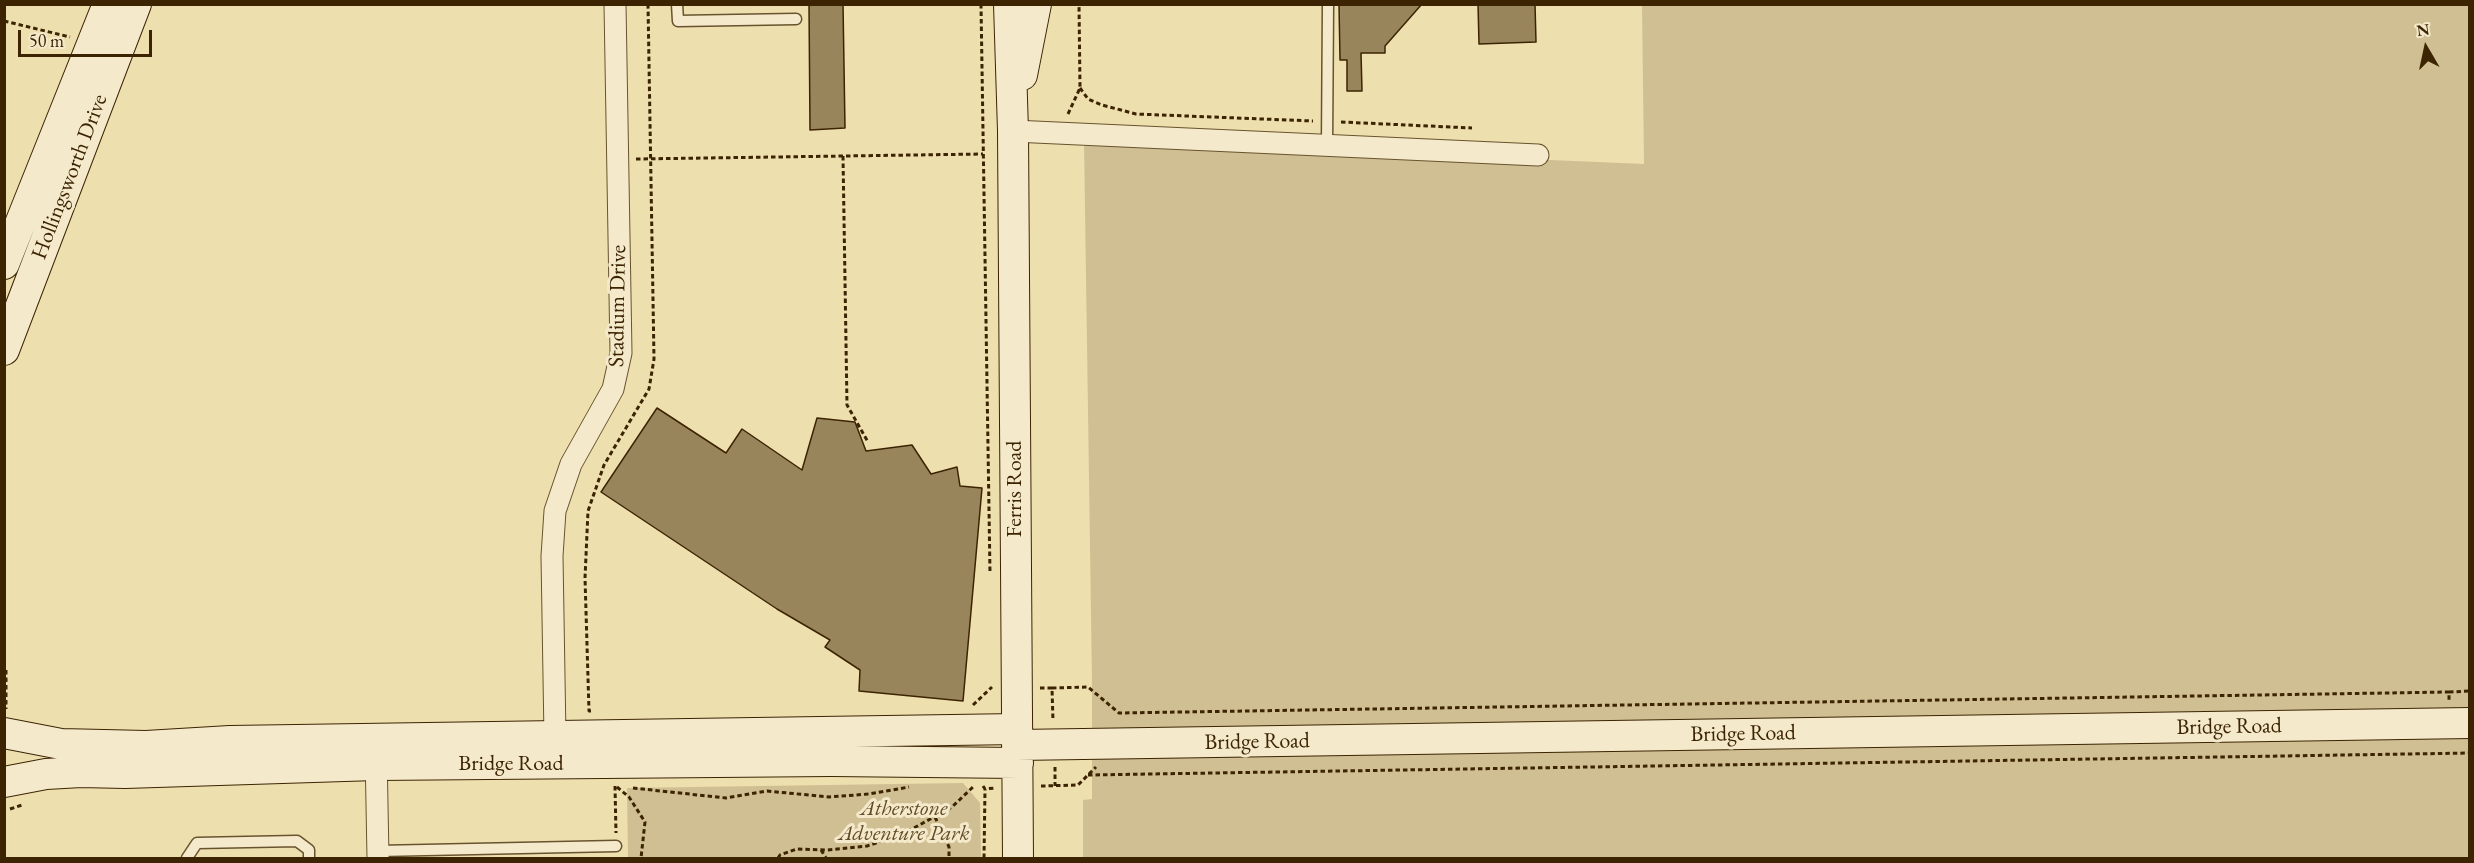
<!DOCTYPE html>
<style>
body{margin:0}
#map{position:relative;width:2474px;height:863px;overflow:hidden;background:#eedfaf;font-family:"EB Garamond",serif}
canvas{display:block}
.frame{position:absolute;inset:0;border:6px solid #3c2403;pointer-events:none}
.north{position:absolute;left:2396px;top:18px;width:60px;height:60px;-webkit-text-stroke:4px #f4eacb;paint-order:stroke;rotate:351deg;font-size:16px;font-weight:700;line-height:24px;text-align:center;color:#3c2403}
.north::after{content:'';display:block;margin:auto;width:21px;height:27px;background:#3c2403;clip-path:polygon(50% 0,100% 100%,50% 72%,0 100%)}
.scale{position:absolute;left:18px;top:30px;width:134px;height:27px;box-sizing:border-box;border:3px solid #3c2403;border-top:0;padding-left:8px;font-size:18px;line-height:21px;white-space:nowrap;color:#3c2403;-webkit-text-stroke:4px #f4eacb;paint-order:stroke}
</style>
<div id="map">
<canvas width="2474" height="863"></canvas>
<div class="frame"></div>
<div class="north">N</div>
<div class="scale">50 m</div>
</div>
<script>
const c = document.querySelector('canvas').getContext('2d');
c.lineJoin = 'round';
function fill(path, color) {
  c.fillStyle = color;
  c.fill(path, 'evenodd');
}
function toPath(rows) {
  const path = new Path2D();
  for (const r of rows) {
    path.moveTo(r[0], r[1]);
    for (let i = 2; i < r.length; i += 2) path.lineTo(r[i], r[i + 1]);
  }
  return path;
}
function strokePath(path, color, width, dash) {
  c.strokeStyle = color;
  c.lineWidth = width;
  c.lineCap = dash ? 'butt' : 'round';
  c.setLineDash(dash || []);
  c.stroke(path);
}
function drawText(font, color, halo, rows, align = 'center') {
  c.font = font + ' "EB Garamond",serif';
  c.lineWidth = 6;
  c.setLineDash([]);
  c.textBaseline = 'middle';
  c.strokeStyle = halo;
  c.fillStyle = color;
  for (const [text, x, y, turn = 0] of rows) {
    c.save();
    c.translate(x, y);
    c.rotate((+turn || 0) * Math.PI / 180);
    c.textAlign = isNaN(turn) ? turn : align;
    if (halo) c.strokeText(text, 0, 0);
    c.fillText(text, 0, 0);
    c.restore();
  }
}
const green = toPath([
 [1642,5,2469,5,2469,858,1083,858,1083,800,1092,799,1092,682,1084,140,1644,164],
 [963,783,980,803,981,858,628,858,627,788]
]);
const building = toPath([
 [809,4,843,4,845,128,810,130,809,4],
 [1339,4,1422,4,1385,46,1385,53,1361,53,1362,91,1347,91,1347,60,1340,60,1339,4],
 [1478,4,1535,4,1536,42,1479,44,1478,4],
 [657,408,726,453,742,429,802,470,817,418,855,422,866,451,912,445,931,474,957,467,960,486,982,488,963,701,859,691,860,670,825,647,830,640,777,609,601,492,657,408]
]);
const path = toPath([
 [981,4,990,573],
 [4,21,70,37],
 [1080,88,1088,99,1102,105,1136,114,1313,121],
 [1068,114,1080,88,1079,4],
 [1341,122,1472,128],
 [843,156,847,405,868,442],
 [636,159,983,154],
 [6,670,6,709],
 [1040,688,1052,688,1053,721],
 [1052,688,1088,687,1119,713,2449,692,2449,700],
 [2449,692,2470,691],
 [973,705,992,687],
 [591,711,589,711,585,578,588,511,604,465,649,389,654,359,648,4],
 [1055,767,1055,786],
 [1088,775,2470,753],
 [615,786,616,833],
 [983,786,985,789,995,788],
 [1041,786,1078,785,1096,767],
 [617,787,629,797,645,822,641,858],
 [633,788,726,798,767,791,829,797,869,794,909,787],
 [10,809,22,805],
 [935,817,949,847,949,858],
 [821,850,826,858],
 [778,858,780,855,797,849,827,850,867,846,903,834,952,807,974,786],
 [984,858,985,789]
]);
const lane = toPath([
 [677,4,678,21,796,19],
 [1327,146,1328,4],
 [378,851,616,846],
 [187,858,197,843,297,841,309,850,309,858]
]);
const street = toPath([
 [1013,131,1538,155],
 [555,737,552,556,555,511,571,464,613,389,621,353,615,4],
 [376,751,378,858]
]);
const secondary = toPath([
 [1009,4,1013,131,1018,858],
 [1022,75,1036,4],
 [4,264,108,4],
 [4,350,136,4],
 [4,733,61,744,146,746,230,741,1017,729],
 [1017,745,2470,723],
 [4,782,46,774,81,772,125,773,376,765,831,761,1018,763]
]);
const streetNames = [
 ["Hollingsworth Drive",70,177,-69],
 ["Stadium Drive",618,306,-89],
 ["Ferris Road",1015,489,-90],
 ["Bridge Road",2229,727,-1],
 ["Bridge Road",1743,734,-1],
 ["Bridge Road",1257,742,-1],
 ["Bridge Road",511,764]
];
const parkNames = [
 ["Atherstone",904,809],
 ["Adventure Park",904,834]
];
fill(green, '#d0bf92');
fill(building, '#99855c');
strokePath(building, '#3c2403', 1.5);
strokePath(lane, '#68532e', 13);
strokePath(street, '#68532e', 23);
strokePath(secondary, '#3c2403', 32);
strokePath(path, '#3c2403', 3, [4.5, 3]);
strokePath(lane, '#f4eacb', 10);
strokePath(street, '#f4eacb', 21);
strokePath(secondary, '#f4eacb', 30);
drawText('22px', '#3c2403', '#f4eacb', streetNames);
drawText('italic 22px', '#614b27', '#f4eacb', parkNames);
</script>
